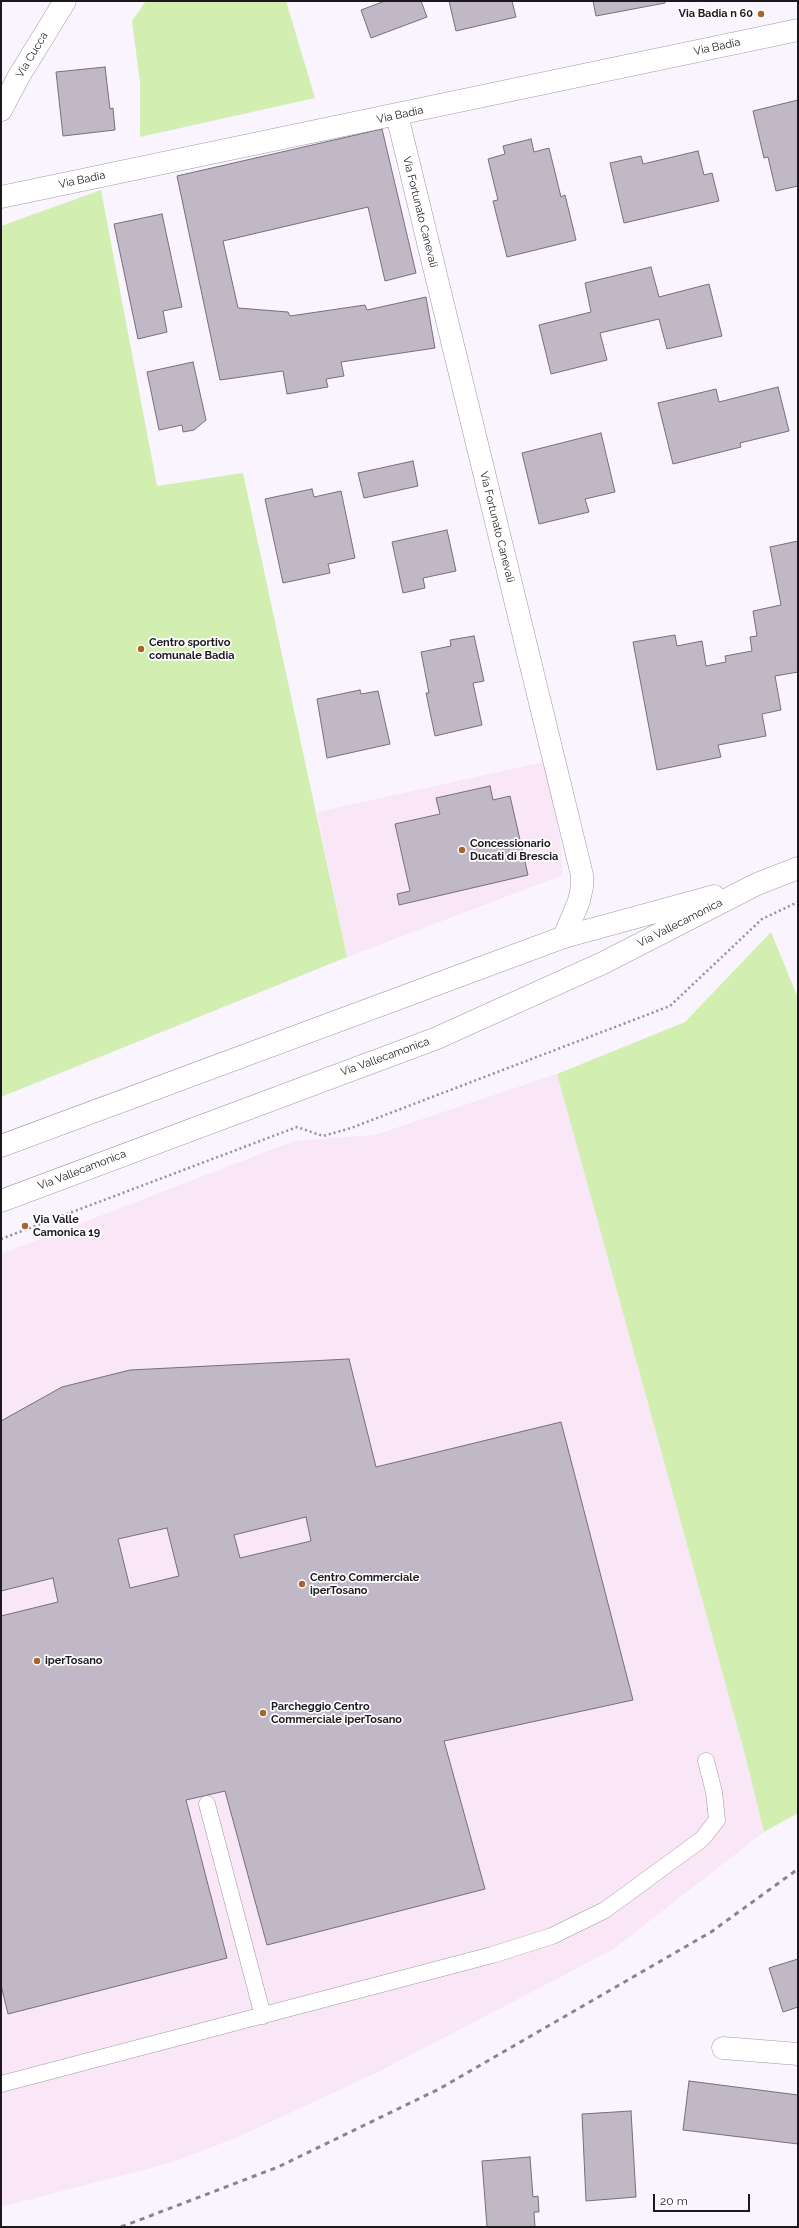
<!DOCTYPE html>
<style>
body{margin:0}
#map{position:relative;width:799px;height:2228px;overflow:hidden;background:#faf4fe;font-family:Raleway,sans-serif}
canvas{display:block}
.frame{position:absolute;inset:0;border:2px solid #1c191e;pointer-events:none}
.scale{position:absolute;left:653px;top:2194px;width:97px;height:18px;box-sizing:border-box;border:2px solid #1c191e;border-top:0;padding-left:5px;font-size:12px;line-height:14px;white-space:nowrap;color:#1c191e;-webkit-text-stroke:3px #fff;paint-order:stroke}
</style>
<div id="map">
<canvas width="799" height="2228"></canvas>
<div class="frame"></div>
<div class="scale">20 m</div>
</div>
<script>
const c = document.querySelector('canvas').getContext('2d');
c.lineJoin = 'round';
function fill(path, color) {
  c.fillStyle = color;
  c.fill(path, 'evenodd');
}
function toPath(rows) {
  const path = new Path2D();
  for (const r of rows) {
    path.moveTo(r[0], r[1]);
    for (let i = 2; i < r.length; i += 2) path.lineTo(r[i], r[i + 1]);
  }
  return path;
}
function strokePath(path, color, width, dash) {
  c.strokeStyle = color;
  c.lineWidth = width;
  c.lineCap = dash ? 'butt' : 'round';
  c.setLineDash(dash || []);
  c.stroke(path);
}
function drawText(font, color, halo, rows, align = 'center') {
  c.font = font + ' Raleway,sans-serif';
  c.lineWidth = 3.5;
  c.setLineDash([]);
  c.textBaseline = 'middle';
  c.strokeStyle = halo;
  c.fillStyle = color;
  for (const [text, x, y, turn = 0] of rows) {
    c.save();
    c.translate(x, y);
    c.rotate((+turn || 0) * Math.PI / 180);
    c.textAlign = isNaN(turn) ? turn : align;
    if (halo) c.strokeText(text, 0, 0);
    c.fillText(text, 0, 0);
    c.restore();
  }
}
const commercial = toPath([
 [544,762,559,832,563,875,347,957,317,812],
 [557,1074,744,1751,764,1832,612,1950,380,2071,238,2137,173,2162,1,2207,1,1254,294,1141,375,1135]
]);
const green = toPath([
 [146,1,286,1,315,98,140,137,140,82,132,21],
 [101,190,157,486,243,473,347,957,1,1097,1,226],
 [771,932,798,998,798,1813,764,1832,744,1751,557,1074,685,1022]
]);
const building = toPath([
 [385,1,421,1,427,17,371,38,361,10,385,1],
 [449,1,512,1,516,17,456,31,449,1],
 [593,1,665,1,665,3,596,16,593,1],
 [105,67,110,109,113,108,115,130,63,136,56,72,105,67],
 [798,100,798,186,776,191,768,157,764,158,753,111,798,100],
 [382,129,416,273,385,281,368,207,223,241,238,308,288,312,290,316,365,305,367,310,426,297,435,348,341,362,344,376,326,379,328,387,287,394,283,371,220,380,177,176,382,129],
 [531,139,534,152,549,148,561,197,565,195,576,240,507,257,493,201,498,200,488,159,505,154,503,146,531,139],
 [698,151,704,175,712,173,719,201,624,223,610,163,641,156,643,164,698,151],
 [162,214,182,307,163,311,167,332,138,339,114,224,162,214],
 [651,267,659,297,709,284,722,336,667,349,659,319,600,333,607,360,551,374,539,325,591,312,585,283,651,267],
 [193,362,206,420,194,430,183,432,182,425,159,430,147,372,193,362],
 [778,387,789,431,740,443,741,447,673,464,658,403,716,389,719,402,778,387],
 [601,433,615,492,585,499,589,512,539,524,522,453,601,433],
 [413,461,418,486,364,498,358,473,413,461],
 [312,489,314,497,341,491,355,558,328,564,330,573,283,583,265,499,312,489],
 [447,530,456,571,423,578,425,588,403,593,392,542,447,530],
 [798,541,798,672,775,676,781,710,762,714,766,736,718,745,721,757,657,770,633,642,675,635,677,646,702,641,706,666,726,662,725,656,752,651,750,637,757,636,753,611,781,605,770,547,798,541],
 [474,636,484,681,473,683,482,725,435,736,426,693,429,693,421,652,451,646,450,640,474,636],
 [360,690,361,694,378,691,390,744,327,758,317,699,360,690],
 [490,786,493,800,510,796,528,875,399,905,397,894,410,891,395,824,440,814,436,798,490,786],
 [349,1359,376,1467,561,1422,633,1700,444,1741,485,1889,267,1945,225,1791,186,1800,227,1958,8,2014,1,1985,1,1421,62,1387,130,1370,349,1359],
 [306,1517,311,1541,240,1558,234,1535,306,1517],
 [167,1528,179,1576,130,1588,118,1539,167,1528],
 [53,1578,58,1602,1,1616,1,1591,53,1578],
 [798,1959,798,2007,783,2012,769,1968,798,1959],
 [689,2081,798,2095,798,2144,683,2130,689,2081],
 [631,2111,636,2197,586,2201,582,2114,631,2111],
 [530,2157,533,2197,538,2196,539,2212,534,2212,535,2227,487,2227,482,2161,530,2157]
]);
const path = toPath([
 [1,1239,297,1127,323,1136,351,1128,670,1006,762,919,798,902]
]);
const service = toPath([
 [207,1804,263,2016],
 [1,2084,492,1955,552,1936,605,1910,702,1839,717,1820,714,1792,706,1761]
]);
const minor = toPath([
 [1,110,19,76,65,1],
 [397,115,582,875,582,887,579,901,564,937],
 [1,197,798,30],
 [723,2048,798,2054]
]);
const secondary = toPath([
 [1,1146,564,937,714,896],
 [1,1201,437,1038,603,963,757,884,798,868]
]);
const rail = toPath([
 [121,2227,278,2167,439,2089,711,1932,798,1869]
]);
const markers = [
 [761,14,4,"#a5662c"],
 [141,649,4,"#a5662c"],
 [462,850,4,"#a5662c"],
 [25,1226,4,"#a5662c"],
 [302,1584,4,"#a5662c"],
 [37,1661,4,"#a5662c"],
 [263,1713,4,"#a5662c"]
];
const poiNames = [
 ["Via Badia n 60",753,14,"right"],
 ["Centro sportivo",149,643],
 ["comunale Badia",149,656],
 ["Concessionario",470,844],
 ["Ducati di Brescia",470,857],
 ["Via Valle",33,1220],
 ["Camonica 19",33,1233],
 ["Centro Commerciale",310,1578],
 ["iperTosano",310,1591],
 ["iperTosano",45,1661],
 ["Parcheggio Centro",271,1707],
 ["Commerciale iperTosano",271,1720]
];
const streetNames = [
 ["Via Badia",717,47,-12],
 ["Via Cucca",32,55,-59],
 ["Via Badia",400,115,-12],
 ["Via Badia",82,180,-12],
 ["Via Fortunato Canevali",420,212,76],
 ["Via Fortunato Canevali",497,527,76],
 ["Via Vallecamonica",680,923,-27],
 ["Via Vallecamonica",385,1057,-20],
 ["Via Vallecamonica",82,1170,-21]
];
fill(commercial, '#f9e6f7');
fill(green, '#d2eeb0');
fill(building, '#c0b8c7');
strokePath(building, '#766e7d', 1);
strokePath(service, '#a098a7', 17);
strokePath(minor, '#a098a7', 23);
strokePath(secondary, '#a098a7', 23);
strokePath(path, '#948f97', 2.5, [2, 3]);
strokePath(service, '#fff', 16);
strokePath(minor, '#fff', 22);
strokePath(secondary, '#fff', 22);
strokePath(rail, '#89858c', 3, [5, 5]);
for (const [x, y, r, color] of markers) {
  const dot = new Path2D();
  dot.arc(x, y, r, 0, 2 * Math.PI);
  c.fillStyle = color;
  c.fill(dot);
  strokePath(dot, '#fff', 1.5);
}
drawText('bold 11px', '#1c191e', '#fff', poiNames, 'left');
drawText('11px', '#1c191e', '#fff', streetNames);
</script>
